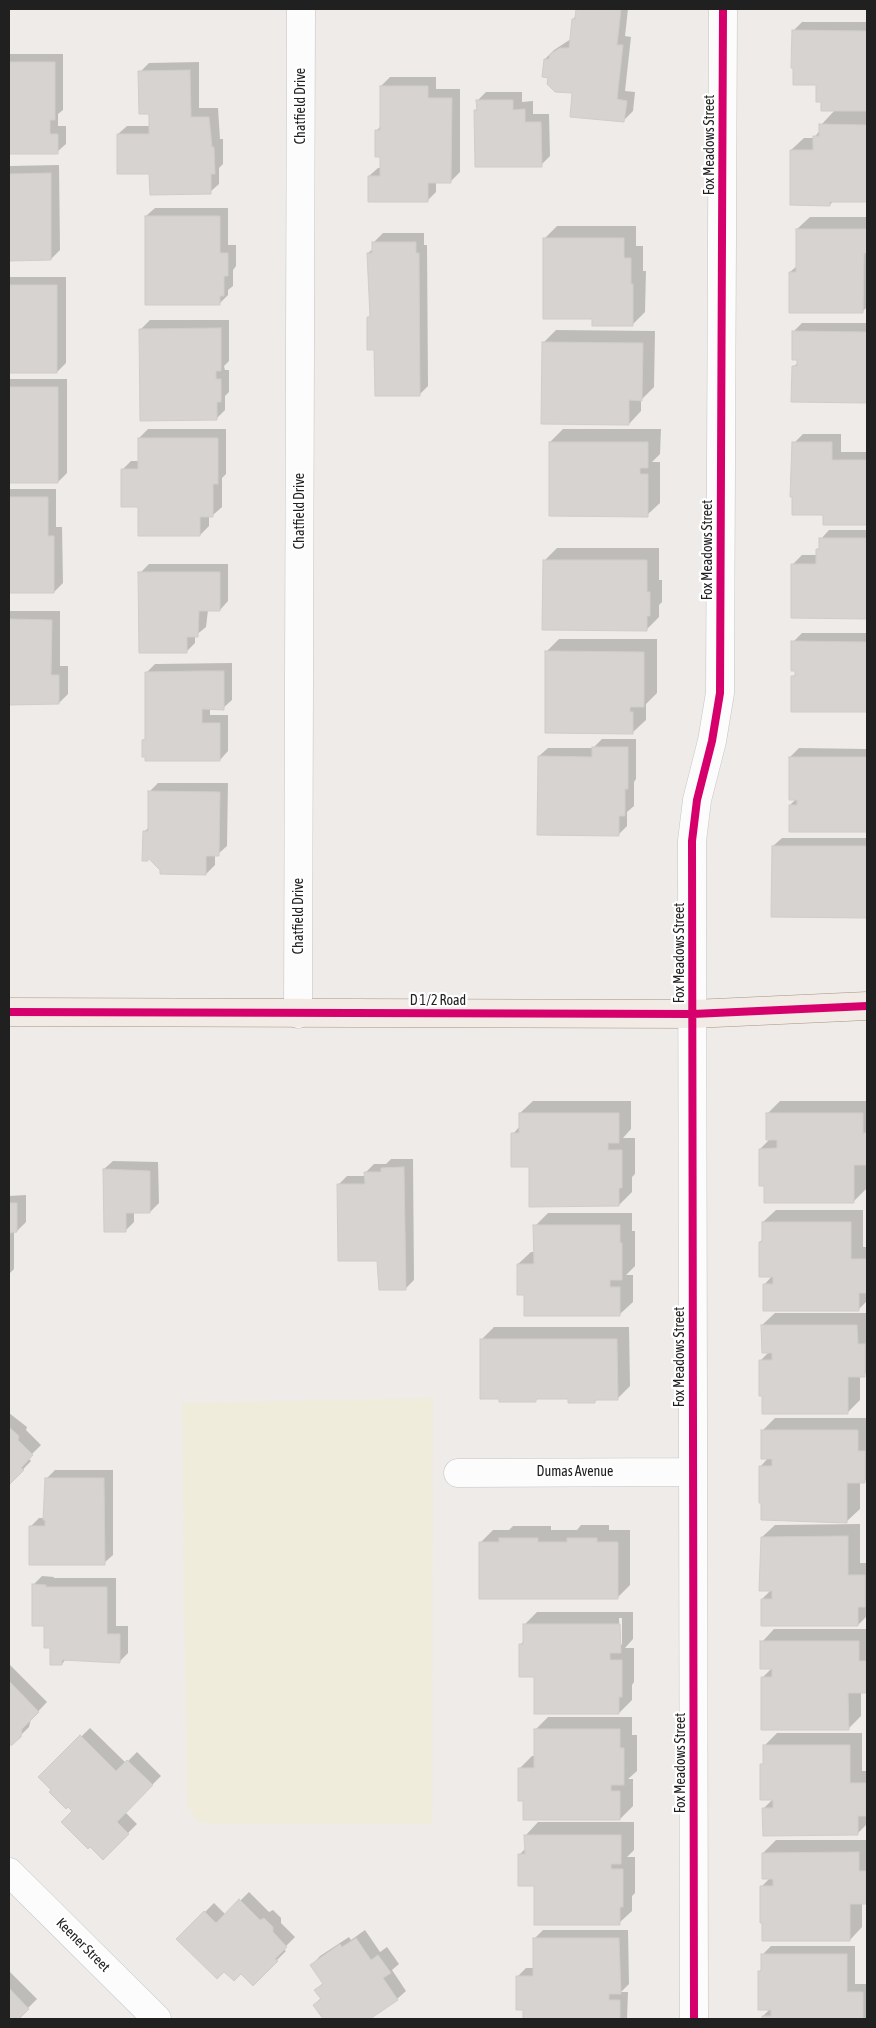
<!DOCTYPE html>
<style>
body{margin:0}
#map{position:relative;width:876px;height:2028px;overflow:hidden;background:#eeebe8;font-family:"Asap Condensed",sans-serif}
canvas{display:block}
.frame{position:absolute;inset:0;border:10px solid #202020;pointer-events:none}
</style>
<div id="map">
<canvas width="876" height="2028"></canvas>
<div class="frame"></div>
</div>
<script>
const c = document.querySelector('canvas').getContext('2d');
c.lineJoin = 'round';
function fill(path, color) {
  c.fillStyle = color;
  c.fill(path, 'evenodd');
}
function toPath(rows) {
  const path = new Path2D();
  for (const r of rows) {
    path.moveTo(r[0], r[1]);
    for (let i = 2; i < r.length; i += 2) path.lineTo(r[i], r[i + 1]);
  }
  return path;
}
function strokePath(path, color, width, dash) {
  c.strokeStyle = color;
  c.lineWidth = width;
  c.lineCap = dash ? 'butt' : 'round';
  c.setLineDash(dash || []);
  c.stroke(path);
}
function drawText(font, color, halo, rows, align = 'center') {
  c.font = font + ' "Asap Condensed",sans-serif';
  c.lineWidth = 4.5;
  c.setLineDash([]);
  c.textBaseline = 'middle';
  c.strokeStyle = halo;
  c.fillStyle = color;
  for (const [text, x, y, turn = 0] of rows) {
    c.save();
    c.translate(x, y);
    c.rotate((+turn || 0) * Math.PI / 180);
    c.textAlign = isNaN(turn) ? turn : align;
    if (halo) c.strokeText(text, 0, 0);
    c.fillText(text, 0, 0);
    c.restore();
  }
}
const farmland = toPath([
 [433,1398,432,1824,217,1824,197,1821,187,1805,182,1403]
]);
const shadow = toPath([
 [577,9,628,9,625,36,631,37,625,91,635,92,633,111,624,120,549,77,545,59,554,50,571,39,573,19,576,16],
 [802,22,867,22,867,201,834,200,830,205,791,150,804,138,814,138,820,130,821,125,835,110,822,101,817,84,793,31],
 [9,54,63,54,63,110,58,114,58,126,66,126,66,144,57,152,9,152],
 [199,62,199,108,218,108,220,139,223,139,223,164,219,168,219,184,210,192,150,173,118,134,127,126,150,126,150,112,140,72,149,63],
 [390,77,436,77,436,89,460,89,460,172,451,181,436,181,436,192,427,201,369,176,378,168,381,168,381,155,376,131,381,126,381,86],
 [486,92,522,92,522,102,533,101,533,114,549,114,550,156,541,165,476,110,478,108,478,100],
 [9,162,10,166,59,165,60,250,51,259,9,259],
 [155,208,228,208,228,245,236,245,236,266,233,270,233,286,228,290,228,295,220,303,146,216],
 [810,217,867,217,867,307,863,311,790,272,797,266,797,229],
 [557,226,636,226,636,246,643,246,643,271,646,271,645,312,632,325,593,318,544,239],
 [383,233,424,233,424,245,427,245,428,386,419,395,376,349,368,318,371,315,368,253,374,248,374,242],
 [9,277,66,277,66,363,57,372,9,372],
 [150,320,229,320,229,361,224,366,225,370,229,370,229,392,225,396,225,410,216,419,141,329],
 [802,323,867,323,867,401,793,401,793,367,799,362,793,332],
 [556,330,655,331,654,387,641,400,641,411,629,424,543,343],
 [9,379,67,379,67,473,58,482,9,482],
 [148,429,226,429,226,474,222,478,222,507,213,515,209,515,209,526,200,535,139,506,122,470,131,461,139,461,139,438],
 [563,429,661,429,660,454,652,462,660,462,660,503,647,515,550,442],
 [803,434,841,434,841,452,867,452,867,524,824,524,824,514,794,443],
 [9,489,56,489,56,527,62,527,63,583,54,592,9,592],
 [829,530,867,530,867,618,792,617,793,564,802,555,817,555,817,550,821,547,821,539],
 [557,548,659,548,659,580,662,580,662,602,659,605,659,617,646,630,544,561],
 [149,564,228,564,228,601,220,610,208,610,206,627,195,636,195,643,186,652,140,573],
 [9,611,60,611,60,666,68,666,68,694,59,703,9,704],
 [802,633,867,633,867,711,792,710,792,677,797,673,793,642],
 [559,639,657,639,657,693,646,704,646,720,633,732,546,652],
 [232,663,232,700,223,708,210,708,210,715,228,715,228,751,220,760,146,738,146,673,155,664],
 [602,739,636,739,636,779,634,782,634,806,627,812,627,826,618,835,539,756,548,748,593,748],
 [799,748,867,749,867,831,790,830,790,805,796,799,790,757],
 [158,783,228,783,227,846,218,854,215,854,215,865,206,874,161,869,149,858,148,859,144,832,149,827,149,792],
 [782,838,867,838,867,917,773,916,773,846],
 [533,1101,631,1101,631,1129,623,1138,635,1138,635,1174,632,1177,632,1192,619,1205,530,1166,513,1134,520,1126,520,1113],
 [780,1101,867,1101,866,1189,853,1202,765,1184,760,1149,770,1139,767,1114],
 [391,1159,413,1159,414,1280,405,1289,378,1260,338,1185,347,1176,366,1176,366,1172,374,1164,386,1164],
 [113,1161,158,1162,159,1203,150,1212,134,1212,134,1222,125,1231,104,1169],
 [26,1195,26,1222,17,1231,14,1231,14,1269,9,1274,9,1196],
 [776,1210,863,1210,863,1247,867,1247,867,1301,859,1309,764,1285,772,1276,760,1242,763,1239,763,1222],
 [548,1213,632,1213,632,1231,635,1231,635,1266,626,1275,633,1275,633,1302,620,1314,518,1264,531,1252,535,1252,535,1226],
 [775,1313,867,1313,867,1372,864,1375,860,1375,860,1400,847,1413,761,1360,769,1352,762,1325],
 [494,1327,629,1327,630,1386,617,1399,598,1399,594,1402,569,1398,538,1398,535,1401,481,1340],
 [9,1413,27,1427,26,1430,41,1445,28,1458,31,1461,9,1484],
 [775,1418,867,1418,867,1479,864,1482,860,1482,860,1509,847,1521,760,1467,769,1457,762,1431],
 [55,1470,113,1470,113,1555,104,1563,30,1527,39,1518,44,1518,46,1479],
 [860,1524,860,1563,867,1563,867,1616,858,1625,762,1599,771,1590,762,1537,775,1525],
 [581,1525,609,1525,609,1530,630,1530,630,1585,617,1598,480,1543,493,1530,509,1530,513,1526,551,1526,551,1530,577,1530],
 [42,1576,54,1577,54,1578,116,1578,116,1626,128,1626,128,1653,119,1662,66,1659,62,1664,51,1647,33,1585],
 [537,1612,633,1612,633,1639,625,1648,634,1648,634,1682,632,1685,632,1700,619,1713,535,1676,520,1645,525,1640,525,1624],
 [619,1618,622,1618,622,1644,620,1646],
 [774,1629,867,1629,867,1690,861,1692,861,1716,848,1729,762,1678,772,1668,762,1642],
 [9,1664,47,1702,31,1719,29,1727,12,1744,9,1744],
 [548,1717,632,1717,632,1735,637,1735,637,1771,628,1779,633,1779,633,1806,620,1819,519,1769,532,1756,535,1756,535,1730],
 [90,1728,126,1763,137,1752,161,1776,125,1812,137,1824,103,1858,73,1811,40,1777],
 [777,1733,862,1733,862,1771,867,1771,867,1824,857,1834,763,1809,773,1799,762,1765,764,1762,764,1746],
 [538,1822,634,1822,634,1850,627,1857,635,1857,635,1893,632,1896,632,1911,619,1923,519,1855,526,1848,526,1835],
 [776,1840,867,1840,867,1901,862,1902,862,1927,850,1940,761,1887,770,1878,763,1853],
 [249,1892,269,1912,273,1910,281,1918,281,1923,295,1937,283,1949,286,1951,253,1984,241,1972,224,1970,178,1939,214,1903,226,1915],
 [365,1930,380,1952,387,1947,399,1964,392,1970,406,1991,397,1999,368,2019,324,2019,314,2005,321,1998,316,1990,324,1982,312,1965,320,1956,349,1937,351,1940],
 [543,1930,628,1930,629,1984,621,1992,628,1992,627,2019,524,2019,524,2008,517,1977,526,1968,534,1968,534,1939],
 [771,1946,855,1946,855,1984,867,1984,867,2018,763,2019,763,2016,771,2008,760,1971,762,1968,762,1955],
 [10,1972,37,1999,17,2019,9,2019]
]);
const building = toPath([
 [576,9,621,9,617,45,623,45,617,99,627,101,624,122,570,117,572,93,555,92,547,84,548,78,542,77,544,59,549,59,550,54,560,48,569,48,572,19,575,19,576,9],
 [792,30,867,31,867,111,821,111,821,102,816,102,816,85,793,85,793,68,791,68,792,30],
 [9,62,55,62,55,120,50,120,50,134,58,134,58,154,9,154,9,62],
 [190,70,191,117,209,117,212,147,214,147,215,174,211,174,211,194,150,195,149,174,117,174,117,134,149,134,149,114,139,114,138,71,190,70],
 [380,86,428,86,428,98,452,98,451,183,428,183,428,202,368,202,368,176,380,176,380,157,375,157,375,130,380,130,380,86],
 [476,100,513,100,513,110,525,109,525,122,541,122,542,167,475,167,474,110,477,110,476,100],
 [819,124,867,125,867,202,830,202,830,206,790,205,790,150,813,150,813,136,819,136,819,124],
 [51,173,51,260,9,261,9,174,51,173],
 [145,216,220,216,220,253,228,253,228,276,224,276,224,296,220,296,220,305,145,305,145,216],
 [796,229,867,229,867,253,864,253,863,313,789,313,789,272,796,272,796,229],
 [543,238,624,238,624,258,631,258,631,284,633,284,633,326,592,326,592,319,543,319,543,238],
 [372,242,416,242,416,253,419,253,420,396,375,396,374,350,367,350,367,317,370,317,367,253,372,253,372,242],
 [9,285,57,285,57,373,9,373,9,285],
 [221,328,221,371,216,371,216,379,221,379,221,402,217,402,217,420,140,421,139,329,221,328],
 [792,331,867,332,867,403,791,402,792,366,797,366,797,360,792,360,792,331],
 [542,342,643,343,642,401,629,400,629,425,541,424,542,342],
 [9,387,58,387,58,483,9,483,9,387],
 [138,438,218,438,218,484,213,484,213,517,200,517,200,536,138,536,138,507,121,507,121,469,138,469,138,438],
 [549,442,648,442,648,468,640,468,640,474,648,474,648,517,549,516,549,442],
 [792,442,832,442,832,460,867,460,867,525,823,525,823,515,792,515,792,497,790,497,792,442],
 [9,497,48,497,48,536,54,536,54,593,9,593,9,497],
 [819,538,867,538,867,619,791,618,791,564,816,564,816,549,819,549,819,538],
 [543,560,647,560,647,592,650,592,650,616,647,616,647,631,542,630,543,560],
 [138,572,220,572,220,611,199,611,198,637,187,637,187,653,139,653,138,572],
 [9,619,52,620,51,675,59,675,59,704,9,705,9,619],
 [791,641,867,642,867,712,791,712,791,676,795,676,795,671,791,671,791,641],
 [545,651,644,652,644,707,630,707,630,712,633,712,633,734,545,733,545,651],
 [201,671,224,671,224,710,202,709,202,723,220,723,220,761,145,761,145,757,142,757,142,740,145,739,145,672,201,671],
 [592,747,628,747,628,789,625,789,625,816,619,816,619,836,537,835,538,756,592,757,592,747],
 [789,757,867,757,867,832,789,832,789,805,797,805,797,800,789,800,789,757],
 [148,791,220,792,219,856,206,856,206,875,160,874,160,870,148,858,148,861,142,861,143,831,148,831,148,791],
 [772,846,867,846,867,918,771,917,772,846],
 [519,1113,619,1113,619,1143,608,1143,608,1150,622,1150,622,1188,619,1188,619,1206,529,1207,529,1167,511,1167,511,1133,519,1133,519,1113],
 [766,1113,863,1113,863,1133,867,1133,867,1165,854,1165,854,1203,764,1203,764,1186,759,1186,759,1149,777,1148,777,1140,766,1140,766,1113],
 [404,1167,406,1290,379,1290,377,1261,338,1261,337,1184,365,1184,364,1172,381,1172,381,1168,404,1167],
 [103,1169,150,1171,150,1213,126,1213,126,1232,104,1232,103,1169],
 [9,1203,17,1203,17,1232,9,1233,9,1203],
 [762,1222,851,1222,851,1259,867,1259,867,1293,859,1293,859,1311,763,1311,763,1284,773,1284,773,1277,759,1277,759,1242,762,1242,762,1222],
 [533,1225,620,1225,620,1243,622,1243,622,1280,610,1280,610,1287,620,1287,620,1316,524,1316,524,1295,517,1295,517,1264,534,1264,533,1225],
 [761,1325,857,1325,858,1344,865,1344,865,1377,848,1377,848,1414,762,1414,762,1396,759,1396,759,1360,772,1360,772,1353,762,1353,761,1325],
 [480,1339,617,1339,618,1400,595,1400,595,1403,568,1403,568,1399,536,1399,536,1402,499,1402,499,1399,480,1399,480,1339],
 [9,1427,19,1436,18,1440,33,1455,21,1468,24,1470,9,1485,9,1427],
 [761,1430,858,1430,858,1451,865,1451,865,1483,847,1483,847,1523,761,1520,761,1503,759,1503,759,1466,772,1466,772,1459,761,1459,761,1430],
 [45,1478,104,1478,105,1565,29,1565,29,1526,45,1526,45,1520,43,1520,45,1478],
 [848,1536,848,1575,865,1575,865,1607,858,1607,858,1626,761,1626,761,1599,772,1599,772,1591,759,1591,761,1537,848,1536],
 [499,1538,538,1538,538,1542,567,1542,567,1538,597,1538,597,1542,618,1542,618,1599,479,1599,479,1542,499,1542,499,1538],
 [32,1584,46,1585,46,1587,107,1587,107,1634,120,1634,120,1663,62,1660,62,1665,50,1665,50,1648,44,1648,44,1626,32,1626,32,1584],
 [523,1624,620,1624,621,1653,610,1653,610,1660,622,1660,622,1697,619,1697,619,1714,534,1714,534,1677,519,1677,519,1644,523,1644,523,1624],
 [760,1641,859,1641,859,1661,866,1661,866,1693,848,1693,849,1730,761,1730,761,1677,772,1677,772,1669,760,1669,760,1641],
 [9,1681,39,1712,22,1729,21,1737,12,1745,9,1745,9,1681],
 [534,1729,620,1729,620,1748,624,1748,624,1785,611,1785,611,1791,620,1791,620,1820,523,1820,523,1801,518,1801,518,1768,534,1768,534,1729],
 [80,1735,116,1771,127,1760,153,1785,117,1822,129,1834,103,1860,90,1847,88,1849,61,1822,72,1811,68,1807,66,1809,49,1792,51,1790,38,1777,80,1735],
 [763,1745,850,1745,850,1783,866,1783,866,1816,858,1816,858,1835,763,1836,762,1808,773,1808,773,1800,760,1800,760,1764,763,1764,763,1745],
 [524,1835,621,1835,621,1864,611,1864,611,1869,623,1869,623,1907,620,1907,620,1925,534,1925,534,1886,518,1886,518,1854,525,1854,524,1835],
 [859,1852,859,1871,866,1871,866,1904,850,1904,850,1941,762,1941,762,1923,760,1923,760,1886,773,1886,773,1879,762,1879,762,1853,859,1852],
 [239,1899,260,1920,264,1918,273,1927,273,1932,287,1947,275,1959,278,1961,253,1986,241,1974,234,1981,224,1972,217,1979,176,1939,204,1911,216,1923,239,1899],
 [356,1938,371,1960,378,1955,391,1973,383,1978,398,2000,370,2019,323,2019,313,2005,321,1999,314,1990,323,1984,310,1965,340,1944,342,1947,356,1938],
 [533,1938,619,1938,621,1994,609,1994,609,2000,620,2000,620,2019,523,2019,523,2010,516,2010,516,1976,533,1976,533,1938],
 [761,1954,847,1954,847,1992,863,1992,863,2019,762,2019,762,2016,771,2016,771,2010,758,2010,758,1971,761,1971,761,1954],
 [9,1988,29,2009,19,2019,9,2019,9,1988]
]);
const minor = toPath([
 [298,1014,301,9],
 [458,1473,692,1472],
 [9,1872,157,2019],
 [694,2019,692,841,697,800,712,741,720,693,723,9]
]);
const major = toPath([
 [9,1012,693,1014,867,1006]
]);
const cycleway = toPath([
 [9,1012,693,1014,867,1006],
 [694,2019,692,841,697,800,712,741,720,693,723,9]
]);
const streetNames = [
 ["Chatfield Drive",301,106,-90],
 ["Fox Meadows Street",710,145,-90],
 ["Chatfield Drive",300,511,-90],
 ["Fox Meadows Street",708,550,-90],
 ["Chatfield Drive",299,916,-90],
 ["Fox Meadows Street",680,953,-90],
 ["D 1/2 Road",438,1001],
 ["Fox Meadows Street",680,1357,-90],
 ["Dumas Avenue",575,1472],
 ["Fox Meadows Street",681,1763,-90],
 ["Keener Street",83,1945,45]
];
fill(farmland, '#efecdb');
fill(shadow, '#0003');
fill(building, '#d6d3d1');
strokePath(building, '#d1ccc9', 1);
strokePath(minor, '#c5c4c3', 29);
strokePath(major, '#a59584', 29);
strokePath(minor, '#fcfcfc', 28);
strokePath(major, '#f1eae5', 28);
strokePath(cycleway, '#d6006c', 8);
drawText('14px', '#202020', '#fff', streetNames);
</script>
